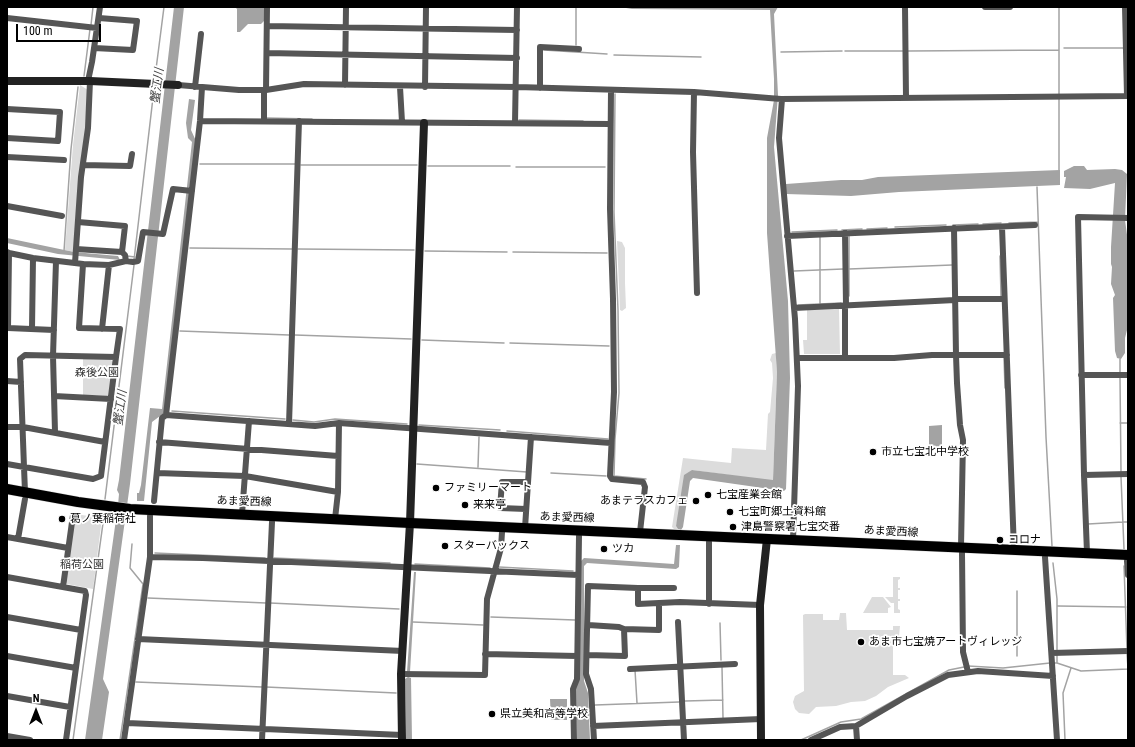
<!DOCTYPE html>
<meta charset="utf-8">
<style>
body{margin:0}
#map{position:relative;width:1135px;height:747px;overflow:hidden;background:#fff;font-family:"Roboto Condensed",sans-serif}
canvas{display:block}
.frame{position:absolute;inset:0;border:8px solid #000;pointer-events:none}
.north{position:absolute;left:16px;top:691px;width:40px;height:40px;-webkit-text-stroke:3px #fff;paint-order:stroke;rotate:0deg;font-size:11px;font-weight:700;line-height:16px;text-align:center;color:#000}
.north::after{content:'';display:block;margin:auto;width:14px;height:18px;background:#000;clip-path:polygon(50% 0,100% 100%,50% 72%,0 100%)}
.scale{position:absolute;left:16px;top:24px;width:85px;height:18px;box-sizing:border-box;border:2px solid #000;border-top:0;padding-left:5px;font-size:12px;line-height:14px;white-space:nowrap;color:#000;-webkit-text-stroke:3px #fff;paint-order:stroke}
</style>
<div id="map">
<canvas width="1135" height="747"></canvas>
<div class="frame"></div>
<div class="north">N</div>
<div class="scale">100 m</div>
</div>
<script>
const c = document.querySelector('canvas').getContext('2d');
c.lineJoin = 'round';
function fill(path, color) {
  c.fillStyle = color;
  c.fill(path, 'evenodd');
}
function toPath(rows) {
  const path = new Path2D();
  for (const r of rows) {
    path.moveTo(r[0], r[1]);
    for (let i = 2; i < r.length; i += 2) path.lineTo(r[i], r[i + 1]);
  }
  return path;
}
function strokePath(path, color, width, dash) {
  c.strokeStyle = color;
  c.lineWidth = width;
  c.lineCap = dash ? 'butt' : 'round';
  c.setLineDash(dash || []);
  c.stroke(path);
}
function drawText(font, color, halo, rows, align = 'center') {
  c.font = font + ' "Roboto Condensed","Noto Sans JP",sans-serif';
  c.lineWidth = 3.5;
  c.setLineDash([]);
  c.textBaseline = 'middle';
  c.strokeStyle = halo;
  c.fillStyle = color;
  for (const [text, x, y, turn = 0] of rows) {
    c.save();
    c.translate(x, y);
    c.rotate((+turn || 0) * Math.PI / 180);
    c.textAlign = isNaN(turn) ? turn : align;
    if (halo) c.strokeText(text, 0, 0);
    c.fillText(text, 0, 0);
    c.restore();
  }
}
const green = toPath([
 [80,85,88,90,86,128,74,252,65,250,73,145],
 [617,241,622,242,625,248,625,283,626,308,622,311,620,310],
 [839,308,840,354,804,354,803,340,807,340,807,309],
 [776,353,777,372,773,481,692,470,676,526,678,529,674,529,672,527,683,458,731,463,732,448,766,450,768,414,770,412,773,378,772,363,770,360,772,354],
 [83,359,110,359,113,362,109,395,107,396,83,395],
 [75,514,102,518,93,589,67,584,66,582],
 [893,577,900,577,900,579,898,580,898,588,900,588,900,590,898,590,898,599,900,599,900,601,898,601,898,609,900,610,900,613,894,613,894,603,891,603,885,597,893,597],
 [872,597,883,597,891,607,888,608,888,613,863,613],
 [840,613,846,613,847,630,893,630,893,626,900,626,899,636,893,637,893,675,905,675,909,678,888,687,876,696,865,701,851,702,836,706,816,707,809,714,799,713,795,709,793,702,795,696,804,691,803,615,805,614,823,614,823,620,839,620]
]);
const water = toPath([
 [174,7,184,7,130,484,103,679,109,692,102,740,85,740,118,505,119,494,117,490,119,480],
 [235,7,265,7,265,20,261,24,248,24,240,32,237,32,237,9],
 [620,7,788,7,778,7,774,14,778,95,774,147,788,301,790,378,786,489,784,491,693,478,690,481,683,527,681,530,678,529,676,526,684,475,692,470,773,480,777,372,767,233,767,138,774,100,774,79,770,10,632,9],
 [189,99,195,100,191,130,196,141,164,413,152,422,144,501,137,501,137,493,139,493,141,485,150,408,162,409,192,142,188,138,186,123],
 [1074,166,1084,166,1087,170,1115,169,1122,170,1127,174,1125,220,1128,242,1128,261,1127,267,1128,326,1125,338,1125,353,1121,359,1117,358,1115,351,1113,298,1115,295,1111,284,1112,267,1111,264,1111,247,1115,183,1090,189,1064,188,1066,177,1064,177,1064,171],
 [1060,170,1060,185,899,192,851,196,786,194,786,184,841,180,862,180,878,177],
 [7,238,74,252,118,256,120,260,58,254,7,243],
 [942,425,942,447,929,447,929,426],
 [676,545,680,545,679,567,676,569,587,563,584,566,584,681,588,693,590,740,577,740,575,690,581,561,584,558,674,564],
 [414,572,416,572,410,672,407,672],
 [408,677,411,678,412,740,406,740,405,679],
 [550,699,567,699,567,720,551,720]
]);
const stream = toPath([
 [1059,7,1059,94],
 [91,25,93,7],
 [576,45,576,7],
 [1064,48,1123,48],
 [544,50,607,54],
 [845,51,904,51],
 [908,51,1059,50],
 [781,52,842,51],
 [614,55,701,57],
 [84,76,90,29],
 [155,77,164,7],
 [1059,99,1059,170],
 [267,118,312,119],
 [519,120,583,121],
 [200,164,295,164],
 [301,165,417,165],
 [428,166,510,166],
 [516,167,605,167],
 [1037,187,1046,437,1052,546],
 [1009,223,1038,222],
 [983,224,1001,223],
 [953,225,978,224],
 [895,227,946,225],
 [867,229,887,228],
 [842,230,862,229],
 [792,232,837,230],
 [849,236,849,296],
 [820,237,820,304],
 [190,248,292,249],
 [298,249,414,250],
 [64,251,71,149,78,87],
 [425,251,507,252],
 [513,252,607,253],
 [127,256,135,257],
 [1000,256,1001,296],
 [134,260,154,89],
 [849,269,952,265],
 [794,271,843,269],
 [798,305,841,303],
 [180,331,289,335],
 [295,335,411,339],
 [422,340,504,343],
 [510,343,609,346],
 [1004,358,1005,388],
 [1120,359,1120,373],
 [1120,378,1121,472],
 [172,411,285,419],
 [293,420,314,422,335,419,407,424],
 [1120,423,1128,423],
 [419,425,500,430],
 [507,431,608,439],
 [615,439,619,393,618,310,614,212,615,94],
 [615,439,614,476,646,479],
 [417,464,527,472],
 [478,467,479,437],
 [551,473,606,476],
 [1121,477,1124,549],
 [246,496,266,496],
 [105,499,134,265],
 [1123,522,1128,522],
 [1088,524,1123,522],
 [155,553,265,558],
 [274,558,390,563],
 [1053,563,1057,599,1057,651],
 [415,564,490,568],
 [1124,566,1127,650],
 [499,567,573,571],
 [148,598,266,603],
 [270,603,399,609],
 [1058,606,1126,607],
 [491,617,575,620],
 [413,622,483,625],
 [720,623,721,660],
 [1127,654,1128,668],
 [1017,656,1017,591],
 [1053,663,1057,663,1081,671,1128,669],
 [1057,663,1057,655],
 [968,666,1003,668,1050,663],
 [722,667,723,718],
 [635,670,637,703],
 [136,682,262,687],
 [266,687,396,693],
 [685,701,723,700],
 [595,705,679,702],
 [73,740,104,516],
 [120,740,143,584,130,568,132,544],
 [801,740,841,722,861,719,949,670,964,667],
 [1065,740,1063,693,1071,668]
]);
const street = toPath([
 [905,7,906,98],
 [985,7,1010,7],
 [1125,7,1127,96],
 [7,18,97,28],
 [267,26,517,30],
 [94,48,133,50,137,21,99,18],
 [267,53,517,58],
 [88,81,92,62,100,7],
 [178,85,239,90,266,90,304,84,517,87,694,92,781,99,1128,96],
 [345,85,346,7],
 [195,87,201,34],
 [400,87,402,122],
 [425,87,426,7],
 [540,88,540,47,579,49],
 [266,90,267,7],
 [611,90,610,209,613,299,614,392,610,476,612,479,643,482,645,487,640,532],
 [694,92,693,152,697,293],
 [782,99,779,138,795,319,798,386,793,540],
 [7,109,60,112,58,141,7,138],
 [200,121,610,124],
 [264,121,264,90],
 [515,123,517,7],
 [7,157,64,160],
 [83,165,130,166,132,154],
 [7,206,62,216],
 [78,222,125,226,122,252,125,255,126,261],
 [1002,227,1014,550],
 [954,228,956,355],
 [845,233,846,305],
 [787,236,1035,225],
 [76,249,122,252],
 [7,252,9,253,33,258,83,264,79,328,120,329,116,357],
 [9,253,8,328,54,330],
 [75,263,81,177,88,128,90,81],
 [83,264,109,265,102,329],
 [109,265,126,261,133,262,138,261,143,232,163,234,173,189,192,191],
 [955,299,1004,299],
 [845,305,845,357],
 [794,308,955,300],
 [32,329,33,258],
 [956,355,957,383,960,425,963,440,961,547],
 [797,358,894,358,932,355,1007,355],
 [1081,375,1128,375],
 [7,381,21,382],
 [54,396,111,399],
 [166,415,315,426,339,423,611,443],
 [289,424,299,121],
 [7,427,23,427,105,442],
 [55,432,53,356,56,261],
 [159,442,338,456],
 [7,464,24,467,93,479,101,476,116,357,25,355,20,359,24,467,25,492],
 [157,473,245,476,338,492],
 [1084,475,1128,474],
 [154,501,162,418,166,415,200,121,202,87],
 [526,509,500,508,502,482,528,482],
 [242,514,249,421],
 [335,519,338,492,339,423],
 [525,528,531,437],
 [7,537,68,548],
 [18,539,25,499],
 [962,553,963,652,968,672],
 [1087,553,1084,475,1078,217,1128,218],
 [150,557,203,558,578,575],
 [1045,557,1057,740],
 [1127,561,1128,575],
 [7,577,85,591,86,595,66,740],
 [63,587,73,515],
 [638,588,674,588],
 [709,604,709,542],
 [7,617,81,630],
 [678,622,684,740],
 [588,625,619,627,624,629,659,630,659,603],
 [138,639,403,651],
 [1052,653,1128,651],
 [485,654,577,656],
 [587,655,625,656,624,629],
 [7,656,76,668],
 [630,669,735,664],
 [401,674,485,675,487,599,501,548,502,532],
 [7,696,70,707],
 [127,723,402,735],
 [593,726,761,719],
 [856,726,857,740],
 [7,736,30,740],
 [124,740,150,557,150,516],
 [262,740,272,522],
 [574,740,573,689,577,679,579,536],
 [594,740,591,689,586,674,588,586,638,588,638,604,680,602,760,605],
 [811,740,840,727,856,726,907,696,948,675,978,671,1053,676]
]);
const secondary = toPath([
 [7,81,90,81,178,85],
 [402,740,401,674,410,523,424,123],
 [761,740,760,605,767,539]
]);
const primary = toPath([
 [7,489,78,502,130,509,410,523,1128,555]
]);
const markers = [
 [873,452,4,"#000"],
 [436,488,4,"#000"],
 [708,495,4,"#000"],
 [696,501,4,"#000"],
 [465,505,4,"#000"],
 [730,512,4,"#000"],
 [62,519,4,"#000"],
 [733,527,4,"#000"],
 [1000,540,4,"#000"],
 [445,546,4,"#000"],
 [604,549,4,"#000"],
 [861,642,4,"#000"],
 [492,714,4,"#000"]
];
const parkNames = [
 ["森後公園",97,373],
 ["稲荷公園",82,565]
];
const poiNames = [
 ["市立七宝北中学校",881,452],
 ["ファミリーマート",444,488],
 ["七宝産業会館",716,495],
 ["あまテラスカフェ",688,501,"right"],
 ["来来亭",473,505],
 ["七宝町郷土資料館",738,512],
 ["葛ノ葉稲荷社",70,519],
 ["津島警察署七宝交番",741,527],
 ["コロナ",1008,540],
 ["スターバックス",453,546],
 ["ツカ",612,549],
 ["あま市七宝焼アートヴィレッジ",869,642],
 ["県立美和高等学校",500,714]
];
const streetNames = [
 ["あま愛西線",244,502,2],
 ["あま愛西線",567,518,2],
 ["あま愛西線",891,532,3]
];
const waterNames = [
 ["蟹江川",158,86,-83],
 ["蟹江川",121,408,-83]
];
fill(green, '#dcdcdc');
fill(water, '#a3a3a3');
strokePath(stream, '#a3a3a3', 1.5);
strokePath(primary, '#dbdbdb', 11);
strokePath(street, '#555', 6);
strokePath(secondary, '#222', 8);
strokePath(primary, '#000', 10);
for (const [x, y, r, color] of markers) {
  const dot = new Path2D();
  dot.arc(x, y, r, 0, 2 * Math.PI);
  c.fillStyle = color;
  c.fill(dot);
  strokePath(dot, '#fff', 1.5);
}
drawText('11px', '#333', '#fff', parkNames);
drawText('11px', '#000', '#fff', poiNames, 'left');
drawText('11px', '#000', '#fff', streetNames);
drawText('italic 12px', '#444', '#fff', waterNames);
</script>
